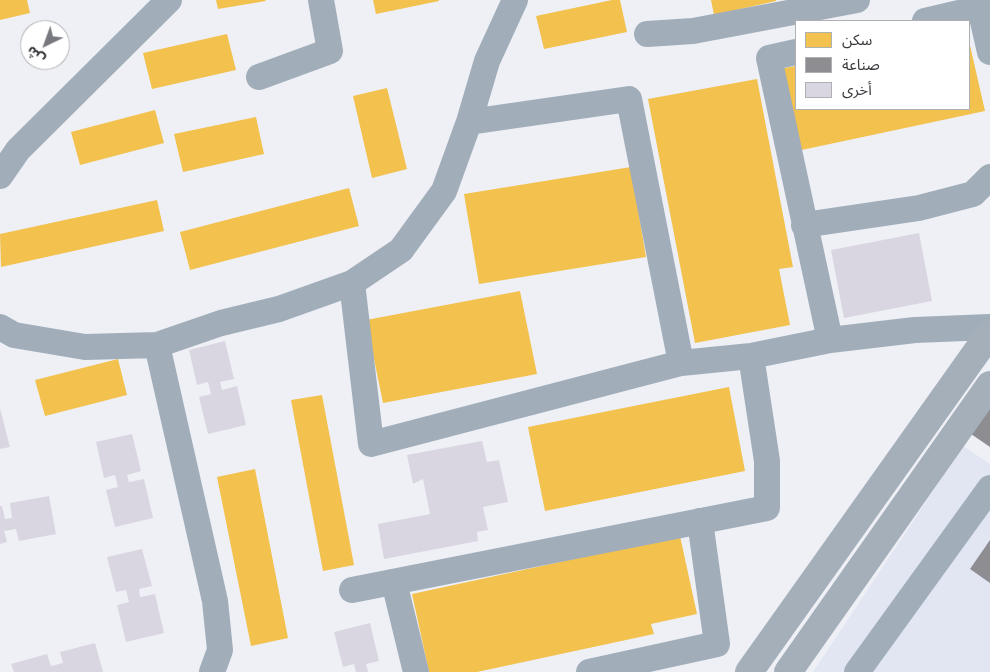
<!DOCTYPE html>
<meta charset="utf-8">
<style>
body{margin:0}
#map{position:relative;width:990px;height:672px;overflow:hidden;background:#eef0f6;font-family:"Work Sans","Noto Sans Arabic",sans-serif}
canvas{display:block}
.legend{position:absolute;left:795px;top:20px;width:175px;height:90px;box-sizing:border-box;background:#fff;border:1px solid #afb0b1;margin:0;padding:6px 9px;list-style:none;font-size:15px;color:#38393d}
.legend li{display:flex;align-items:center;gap:10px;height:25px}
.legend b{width:25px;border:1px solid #afb0b1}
.north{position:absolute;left:20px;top:20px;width:50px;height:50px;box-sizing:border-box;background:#fff;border:1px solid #afb0b1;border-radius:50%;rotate:222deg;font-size:14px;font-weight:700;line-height:20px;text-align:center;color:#38393d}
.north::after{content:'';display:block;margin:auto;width:18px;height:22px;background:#78797e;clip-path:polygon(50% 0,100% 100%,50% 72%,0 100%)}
</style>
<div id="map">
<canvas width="990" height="672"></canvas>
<ul class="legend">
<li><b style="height:14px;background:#f2c14e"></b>سكن</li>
<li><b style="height:14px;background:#8d8d92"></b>صناعة</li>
<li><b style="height:14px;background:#dad6e1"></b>أخرى</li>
</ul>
<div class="north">ش</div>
</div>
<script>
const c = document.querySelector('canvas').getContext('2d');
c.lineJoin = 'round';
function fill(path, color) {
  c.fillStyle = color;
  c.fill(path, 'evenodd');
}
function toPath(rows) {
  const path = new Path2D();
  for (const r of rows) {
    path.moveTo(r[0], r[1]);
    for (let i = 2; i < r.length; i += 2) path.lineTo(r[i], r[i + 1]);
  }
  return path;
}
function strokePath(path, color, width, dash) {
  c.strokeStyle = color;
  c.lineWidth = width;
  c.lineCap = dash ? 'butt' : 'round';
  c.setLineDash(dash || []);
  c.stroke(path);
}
const built = toPath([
 [963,446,990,464,990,672,813,672]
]);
const homes = toPath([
 [0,0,27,0,30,13,0,20],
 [216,0,265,0,266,1,218,9],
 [373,0,439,0,439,1,376,14],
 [612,0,620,0,627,32,544,49,536,16],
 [711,0,776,0,776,1,714,15],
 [227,34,236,70,152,89,143,53],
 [969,41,985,111,797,151,779,69,796,66,796,109,969,109],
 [757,79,793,267,779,269,790,325,695,343,648,99],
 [387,88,407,169,372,178,353,96],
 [155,110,164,143,80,165,71,132],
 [256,117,264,154,183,172,174,134],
 [631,167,646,257,479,284,464,194],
 [349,188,359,226,190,270,180,232],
 [157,200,164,231,1,267,0,234],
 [520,291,537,374,383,403,366,320],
 [118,359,127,395,45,416,35,380],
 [729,387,745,471,545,511,528,427],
 [322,395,354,565,323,571,291,400],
 [255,469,288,638,251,646,217,477],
 [680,536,697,614,651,624,654,634,477,672,429,672,412,594]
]);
const industry = toPath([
 [990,407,990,447,971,434],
 [990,540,990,583,970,569]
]);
const building = toPath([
 [919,233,932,301,844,318,831,250],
 [225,341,234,379,220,382,222,390,237,386,246,425,208,434,199,397,211,394,208,382,197,385,189,350],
 [0,408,10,447,0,449],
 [132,434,141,471,127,475,129,482,144,479,153,518,115,527,106,490,118,487,115,475,104,478,96,442],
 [482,441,487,462,499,460,508,502,483,507,488,530,477,532,478,541,384,559,378,524,430,514,423,479,413,484,407,455],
 [49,496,56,534,19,541,16,529,4,531,7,542,0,544,0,506,2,506,5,519,12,518,10,503],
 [142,549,152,586,139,589,140,597,155,594,164,633,126,642,117,605,129,602,126,590,116,592,107,557],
 [370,623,379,661,366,664,368,672,356,672,354,664,343,667,334,632],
 [95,643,103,672,14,672,11,664,47,654,51,666,63,663,60,652]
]);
const minor = toPath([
 [925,21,980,8,990,52],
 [647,34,693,31,857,0],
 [796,52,769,58,830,340],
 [259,77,330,51,321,0],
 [469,122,629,99,681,363],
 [0,176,18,150,169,0],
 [804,225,919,208,973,194,990,177],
 [352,283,371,444,681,363,751,356,830,340,915,330,990,327],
 [0,327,14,335,85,347,157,345,221,323,279,309,352,283,401,250,444,191,469,122,487,61,515,0],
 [157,345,215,601,220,650,212,672],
 [394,582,416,672],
 [352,590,767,508,767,461,751,356],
 [589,672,717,644,700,521],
 [857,672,990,488]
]);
const major = toPath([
 [749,672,990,333],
 [788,672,990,385]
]);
fill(built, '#e2e6f3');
fill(homes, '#f2c14e');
fill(industry, '#8d8d92');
fill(building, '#dad6e1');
strokePath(minor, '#a1aeba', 26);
strokePath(major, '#a5afba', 28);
</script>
